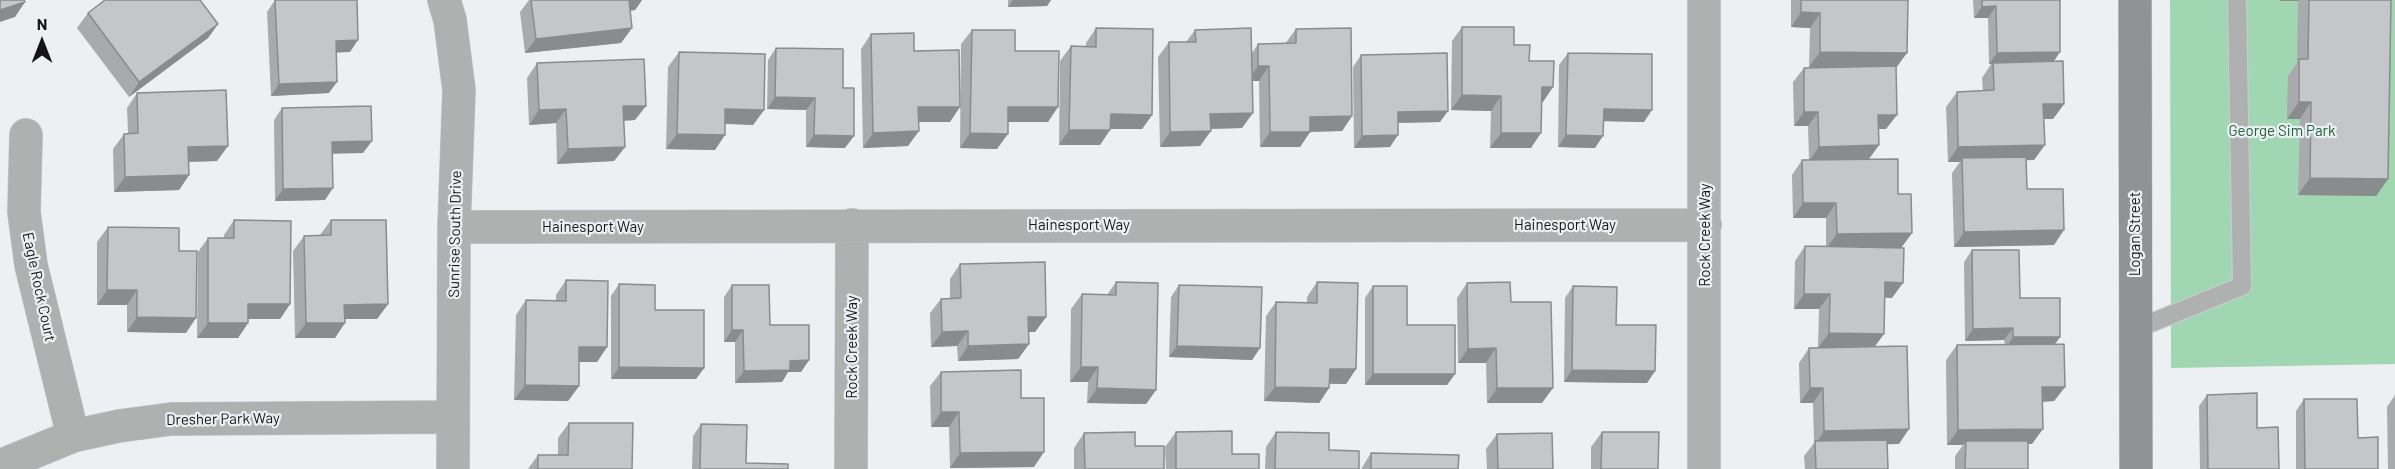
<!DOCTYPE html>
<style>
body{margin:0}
#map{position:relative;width:2395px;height:469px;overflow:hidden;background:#edf0f3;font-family:Barlow,sans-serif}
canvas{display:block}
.north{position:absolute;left:12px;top:12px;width:60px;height:60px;-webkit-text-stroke:4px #edf0f3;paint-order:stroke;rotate:0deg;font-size:16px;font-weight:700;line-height:24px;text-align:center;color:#151517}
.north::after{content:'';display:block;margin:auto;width:21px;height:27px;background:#151517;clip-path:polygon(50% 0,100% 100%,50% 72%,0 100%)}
</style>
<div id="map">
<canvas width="2395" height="469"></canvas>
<div class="north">N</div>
</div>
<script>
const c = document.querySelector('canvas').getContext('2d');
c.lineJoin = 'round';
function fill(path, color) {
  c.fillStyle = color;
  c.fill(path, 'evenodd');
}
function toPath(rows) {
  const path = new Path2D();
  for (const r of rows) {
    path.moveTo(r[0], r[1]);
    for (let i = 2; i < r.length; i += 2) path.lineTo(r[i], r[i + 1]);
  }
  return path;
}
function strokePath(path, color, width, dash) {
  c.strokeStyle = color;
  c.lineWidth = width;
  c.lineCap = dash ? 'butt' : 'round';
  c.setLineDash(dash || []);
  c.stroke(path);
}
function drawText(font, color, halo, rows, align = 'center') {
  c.font = font + ' Barlow,sans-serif';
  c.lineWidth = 4.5;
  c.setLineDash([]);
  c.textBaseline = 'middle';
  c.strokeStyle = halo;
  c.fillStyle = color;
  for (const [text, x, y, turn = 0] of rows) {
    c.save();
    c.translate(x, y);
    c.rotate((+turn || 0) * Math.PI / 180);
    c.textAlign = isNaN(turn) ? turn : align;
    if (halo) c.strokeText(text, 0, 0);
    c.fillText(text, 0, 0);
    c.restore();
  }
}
const green = toPath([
 [2170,0,2395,0,2395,364,2171,368]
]);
const lane = toPath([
 [2136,329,2242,286,2237,0]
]);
const street = toPath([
 [444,0,450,20,459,90,454,227,453,469],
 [26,135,24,212,31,265,73,436],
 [454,227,1705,225],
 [0,466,73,436,119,426,171,419,453,417],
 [851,469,852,225],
 [1704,469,1704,0]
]);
const secondary = toPath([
 [2135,0,2136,469]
]);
const wall = toPath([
 [275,0,350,52,336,52,329,93,271,96,267,12],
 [529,0,642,0,635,10,630,11,632,28,621,43,525,53,520,12],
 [1008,0,1051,0,1047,6,1008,7],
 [1791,0,1908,0,1886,129,1878,129,1879,145,1869,159,1898,194,1912,233,1901,248,1883,248,1892,298,1884,297,1875,346,1899,444,1887,444,1888,469,1805,469,1804,456,1814,443,1813,403,1800,403,1799,363,1809,348,1818,348,1819,309,1794,309,1795,261,1805,246,1826,247,1826,218,1793,218,1792,175,1802,160,1809,160,1808,126,1794,126,1793,82,1804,68,1830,67,1809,67,1810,28,1791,27],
 [1973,0,2060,0,2054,61,2064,104,2053,119,2044,119,2034,160,2026,160,2027,189,2054,245,1954,247,1952,173,1960,162,1948,162,1946,107,1957,92,1983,91,1982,78,1991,64,1989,64,1988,18,1974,18],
 [2280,0,2391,0,2388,179,2376,196,2298,195,2300,119,2287,119,2288,76,2297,63,2298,1,2280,1],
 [88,13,218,24,208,38,129,97,77,28],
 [1462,27,1514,45,1529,61,1543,102,1542,102,1531,148,1490,148,1491,111,1451,110,1452,41],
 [1096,28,1152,115,1142,129,1110,129,1100,145,1059,145,1060,61,1071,46,1086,47,1086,43],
 [1296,29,1352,116,1342,131,1310,132,1300,147,1260,147,1259,81,1252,81,1242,128,1211,129,1200,146,1160,147,1158,57,1169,42,1186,42,1195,30,1252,53,1258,44,1285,44],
 [972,30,1015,51,1048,122,1008,122,997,149,960,148,961,44],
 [871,34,914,51,950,122,919,122,908,146,863,148,861,49],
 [776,48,843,88,845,148,806,147,806,110,767,109,768,60],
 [679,52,764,110,753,125,725,124,715,150,666,149,668,67],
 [1568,53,1644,122,1603,121,1595,148,1558,147,1559,65],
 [1361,55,1440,122,1398,123,1390,147,1354,148,1353,67],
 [537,63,635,120,624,121,625,147,614,161,557,164,556,123,529,125,527,78],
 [137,93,217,161,189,162,189,175,179,190,114,192,113,149,124,134,128,134,127,108],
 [282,108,363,153,332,153,325,200,275,201,274,120],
 [234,220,290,304,280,319,248,319,248,323,238,338,197,338,198,252,208,238,224,238,224,235],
 [331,220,388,304,377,319,345,319,335,338,295,338,293,251,304,236,320,235],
 [108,227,179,251,186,333,127,332,127,305,97,305,97,242],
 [1972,250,2060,337,2055,344,2065,387,2054,401,2043,402,2032,444,2028,444,2028,469,1955,469,1955,456,1963,445,1947,445,1946,360,1957,345,2005,344,2004,340,1965,341,1964,262],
 [960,264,1046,317,1035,332,1029,332,1029,344,1018,359,958,361,957,346,931,347,930,313,941,299,950,298,950,279],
 [566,280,607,347,597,362,579,362,579,386,568,401,514,400,516,315,526,300,556,301,556,295],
 [1116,282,1156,390,1146,404,1087,403,1088,382,1070,382,1071,309,1082,294,1107,295],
 [1317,282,1356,369,1346,384,1329,384,1329,388,1319,403,1264,401,1266,316,1276,302,1307,302,1307,297],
 [1467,283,1511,302,1542,403,1487,403,1486,363,1458,363,1457,298],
 [619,284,655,310,704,368,696,379,611,379,611,296],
 [732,285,770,325,809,360,801,372,788,372,782,382,735,383,735,342,724,342,724,297],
 [1179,285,1260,348,1252,360,1169,357,1171,297],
 [1373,286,1407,325,1455,374,1447,385,1365,385,1365,298],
 [1573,286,1616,325,1655,371,1647,383,1564,382,1565,298],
 [941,372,1021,398,1034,467,950,468,949,427,931,427,930,386],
 [2207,395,2257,428,2279,469,2200,469,2199,406],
 [2395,395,2395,469,2388,469,2387,407],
 [2304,399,2358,438,2378,469,2296,469,2296,411],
 [569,423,632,469,528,469,538,455,558,455,558,438],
 [701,424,746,463,788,469,692,469,693,436],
 [1176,432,1232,454,1259,469,1166,469,1165,447],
 [1276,432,1329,450,1359,469,1265,469,1266,447],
 [1602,432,1658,469,1591,469,1591,447],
 [1084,433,1135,446,1164,469,1074,469,1074,448],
 [1497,434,1553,469,1487,469,1486,449],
 [1371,453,1458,469,1361,469]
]);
const shadedWall = toPath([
 [627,0,642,0,635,10,618,12],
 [1013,0,1051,0,1047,6,1008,7],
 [2280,0,2298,0,2298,1,2280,1],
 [25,2,15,17,0,22,0,10],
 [1996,6,1988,18,1974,18,1982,7],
 [1801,12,1820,13,1810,28,1791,27],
 [218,24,208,38,129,97,139,82],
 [632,28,621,43,525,53,536,39],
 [358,40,350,52,327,53,336,41],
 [1820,52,1907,53,1896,68,1809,67],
 [2060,52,2052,64,1993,63,1991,64,1989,64,1997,53],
 [1258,66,1269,66,1259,81,1248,81],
 [337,82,329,93,271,96,279,84],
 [1542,87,1553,87,1543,102,1532,102],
 [1462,95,1501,96,1491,111,1451,110],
 [775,97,815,98,806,110,767,109],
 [2299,102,2311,102,2300,119,2287,119],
 [2043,104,2064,104,2053,119,2033,119],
 [623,106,646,106,635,120,613,121],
 [918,107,960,107,950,122,908,122],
 [1008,107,1058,107,1048,122,998,122],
 [566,109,556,123,529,125,539,110],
 [725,109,764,110,753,125,715,123],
 [1604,109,1652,110,1644,122,1596,121],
 [1448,111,1440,122,1389,123,1398,112],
 [1804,112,1818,112,1808,126,1794,126],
 [1253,113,1242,128,1200,129,1210,114],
 [1111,114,1152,115,1142,129,1100,129],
 [1878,115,1897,115,1886,129,1868,129],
 [1352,116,1342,131,1299,132,1310,117],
 [1069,130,1110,130,1100,145,1059,145],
 [919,131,908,146,863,148,873,133],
 [1211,131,1200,146,1160,147,1170,132],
 [1270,132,1310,132,1300,147,1260,147],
 [970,133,1008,134,997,149,960,148],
 [1501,133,1541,133,1531,148,1490,148],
 [677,134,725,135,715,150,666,149],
 [814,135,854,136,845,148,806,147],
 [1398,135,1390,147,1354,148,1362,136],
 [1566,135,1603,136,1595,148,1558,147],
 [372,141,363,153,324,154,332,142],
 [1879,145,1868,160,1809,161,1819,147],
 [2045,145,2034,160,1962,162,1962,158,1960,162,1948,162,1958,147],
 [228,146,217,161,178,162,188,147],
 [625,147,614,161,557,164,568,149],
 [189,175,179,190,114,192,125,177],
 [2310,178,2388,179,2376,196,2298,195],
 [333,188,325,200,275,201,283,189],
 [1803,203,1836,203,1826,218,1793,218],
 [2064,230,2054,245,1954,247,1964,232],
 [1912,233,1901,248,1826,249,1837,234],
 [1885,282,1903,283,1892,298,1874,297],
 [107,290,137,290,127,305,97,305],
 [1804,294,1830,294,1819,309,1794,309],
 [248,304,290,304,280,319,238,319],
 [388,304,377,319,334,319,344,305],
 [137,317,196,318,186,333,127,332],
 [1028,317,1046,317,1035,332,1018,332],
 [208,323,248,323,238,338,197,338],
 [306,323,345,323,335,338,295,338],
 [2013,328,2004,340,1965,341,1973,329],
 [732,330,743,330,735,342,724,342],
 [968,331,957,346,931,347,942,332],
 [1829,333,1884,334,1873,349,1818,348],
 [2013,337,2060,337,2052,348,2005,349],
 [1029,344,1018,359,958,361,968,346],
 [1177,346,1260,348,1252,360,1169,357],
 [579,347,607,347,597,362,569,362],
 [1496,348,1486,363,1458,363,1468,349],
 [809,360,801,372,788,372,782,382,735,383,744,371,790,361],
 [619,367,704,368,696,379,611,379],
 [1081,367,1098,367,1088,382,1070,382],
 [1330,369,1356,369,1346,384,1319,383],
 [1572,370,1655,371,1647,383,1564,382],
 [1373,374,1455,374,1447,385,1365,385],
 [525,385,579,386,568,401,514,400],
 [1275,387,1329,388,1319,403,1264,401],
 [2042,387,2065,387,2054,401,2032,402],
 [1097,388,1156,390,1146,404,1087,403],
 [1497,388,1553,388,1542,403,1487,403],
 [1810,388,1823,388,1813,403,1800,403],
 [941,412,959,412,949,427,931,427],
 [1909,429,1899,444,1815,446,1815,445,1824,431],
 [2043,429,2032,444,1966,445,1966,441,1963,445,1947,445,1958,430],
 [1044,452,1034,467,950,468,960,453]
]);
const building = toPath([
 [0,0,24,0,25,2,0,10,0,0],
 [105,0,200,0,218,24,139,82,88,13,105,0],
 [275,0,357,0,358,40,336,41,337,82,279,84,275,0],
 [531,0,629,0,632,28,536,39,531,0],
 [1801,0,1908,0,1907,53,1820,52,1820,13,1801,12,1801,0],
 [1982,0,2060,0,2060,52,1997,53,1996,6,1982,7,1982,0],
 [2309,0,2391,0,2388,179,2310,178,2311,102,2299,102,2299,59,2308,59,2309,0],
 [1462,27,1514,27,1514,45,1530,45,1529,61,1554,61,1553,87,1542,87,1541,133,1501,133,1501,96,1462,95,1462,27],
 [1096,28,1153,29,1152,115,1111,114,1110,130,1069,130,1071,46,1096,47,1096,28],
 [1251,28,1253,113,1210,114,1211,131,1170,132,1169,42,1196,42,1195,30,1251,28],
 [1351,28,1352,116,1310,117,1310,132,1270,132,1269,66,1258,66,1258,44,1296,43,1296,29,1351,28],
 [972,30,1015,30,1015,51,1059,51,1058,107,1008,107,1008,134,970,133,972,30],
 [914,33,914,51,959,50,960,107,918,107,919,131,873,133,871,34,914,33],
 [776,48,843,49,843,88,854,88,854,136,814,135,815,98,775,97,776,48],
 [679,52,765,54,764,110,725,109,725,135,677,134,679,52],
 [1447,53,1448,111,1398,112,1398,135,1362,136,1361,55,1447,53],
 [1568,53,1652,54,1652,110,1604,109,1603,136,1566,135,1568,53],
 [644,59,646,106,623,106,625,147,568,149,566,109,539,110,537,63,644,59],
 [2063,61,2064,104,2043,104,2045,145,1958,147,1957,92,1994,90,1993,63,2063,61],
 [1896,66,1897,115,1878,115,1879,145,1819,147,1818,112,1804,112,1804,68,1896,66],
 [226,90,228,146,188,147,189,175,125,177,124,134,138,133,137,93,226,90],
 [371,106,372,141,332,142,333,188,283,189,282,108,371,106],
 [2026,157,2027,189,2063,189,2064,230,1964,232,1962,158,2026,157],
 [1898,159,1898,194,1911,194,1912,233,1837,234,1836,203,1803,203,1802,160,1898,159],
 [234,220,291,221,290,304,248,304,248,323,208,323,208,238,234,238,234,220],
 [331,220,386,220,388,304,344,305,345,323,306,323,304,236,331,235,331,220],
 [108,227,179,228,179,251,197,251,196,318,137,317,137,290,107,290,108,227],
 [1805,246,1904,248,1903,283,1885,282,1884,334,1829,333,1830,294,1804,294,1805,246],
 [1972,250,2019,250,2020,298,2060,298,2060,337,2013,337,2013,328,1973,329,1972,250],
 [1045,262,1046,317,1028,317,1029,344,968,346,968,331,942,332,941,299,961,298,960,264,1045,262],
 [566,280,608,281,607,347,579,347,579,386,525,385,526,300,566,301,566,280],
 [1116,282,1158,283,1156,390,1097,388,1098,367,1081,367,1082,294,1116,295,1116,282],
 [1317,282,1358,283,1356,369,1330,369,1329,388,1275,387,1276,302,1317,303,1317,282],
 [1510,282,1511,302,1551,302,1553,388,1497,388,1496,348,1468,349,1467,283,1510,282],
 [619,284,655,285,655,310,704,310,704,368,619,367,619,284],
 [732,285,769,285,770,325,809,325,809,360,790,361,790,370,744,371,743,330,732,330,732,285],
 [1179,285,1262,287,1260,348,1177,346,1179,285],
 [1373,286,1407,286,1407,325,1455,325,1455,374,1373,374,1373,286],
 [1573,286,1617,287,1616,325,1656,325,1655,371,1572,370,1573,286],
 [2064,344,2065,387,2042,387,2043,429,1958,430,1957,345,2064,344],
 [1907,346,1909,429,1824,431,1823,388,1810,388,1809,348,1907,346],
 [1021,370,1021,398,1044,398,1044,452,960,453,959,412,941,412,941,372,1021,370],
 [2257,393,2257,428,2278,427,2279,469,2208,469,2207,395,2257,393],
 [2304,399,2357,399,2358,438,2378,437,2378,469,2305,469,2304,399],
 [569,423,633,423,632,469,538,469,538,455,568,455,569,423],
 [701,424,747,425,746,463,788,464,788,469,700,469,701,424],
 [1232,431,1232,454,1259,454,1259,469,1176,469,1176,432,1232,431],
 [1135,432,1135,446,1164,446,1164,469,1085,469,1084,433,1135,432],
 [1276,432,1329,433,1329,450,1359,451,1359,469,1275,469,1276,432],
 [1602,432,1659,432,1658,469,1601,469,1602,432],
 [1552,433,1553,469,1498,469,1497,434,1552,433],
 [1887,440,1888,469,1816,469,1815,441,1887,440],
 [1966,441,2028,441,2028,469,1965,469,1966,441],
 [1371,453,1459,455,1458,469,1371,469,1371,453]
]);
const parkNames = [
 ["George Sim Park",2282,131]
];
const streetNames = [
 ["Hainesport Way",1079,225],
 ["Hainesport Way",1565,225],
 ["Hainesport Way",593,227],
 ["Sunrise South Drive",455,234,-89],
 ["Logan Street",2135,234,-90],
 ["Rock Creek Way",1705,235,-90],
 ["Eagle Rock Court",39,287,78],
 ["Rock Creek Way",852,347,-90],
 ["Dresher Park Way",223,419,-1]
];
fill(green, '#a0d6b2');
strokePath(lane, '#cacdd0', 20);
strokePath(street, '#cacdd0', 34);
strokePath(secondary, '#cacdd0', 34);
strokePath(lane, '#afb1b1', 18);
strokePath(street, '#afb1b1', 33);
strokePath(secondary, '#8f9393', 33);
fill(wall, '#a9aaae');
fill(shadedWall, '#898b8d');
fill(building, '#c4c6ca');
strokePath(building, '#898b8d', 1.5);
drawText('15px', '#20633d', '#edf0f3', parkNames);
drawText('15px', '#151517', '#edf0f3', streetNames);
</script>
